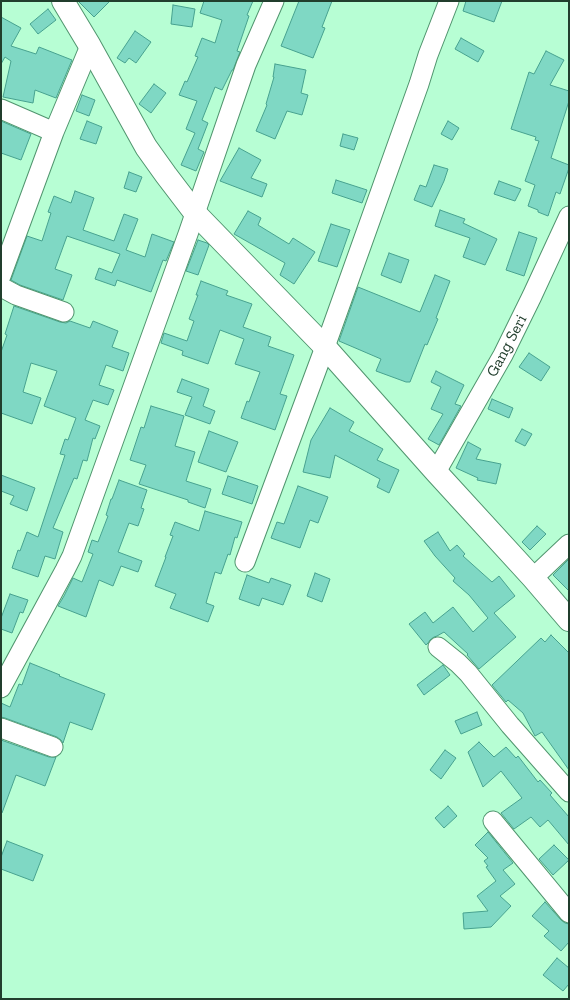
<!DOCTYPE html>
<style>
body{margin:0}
#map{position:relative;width:570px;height:1000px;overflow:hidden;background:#b7fed4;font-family:"Zilla Slab",serif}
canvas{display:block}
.frame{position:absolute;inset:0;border:2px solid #213e2d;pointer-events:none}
</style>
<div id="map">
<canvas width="570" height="1000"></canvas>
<div class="frame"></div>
</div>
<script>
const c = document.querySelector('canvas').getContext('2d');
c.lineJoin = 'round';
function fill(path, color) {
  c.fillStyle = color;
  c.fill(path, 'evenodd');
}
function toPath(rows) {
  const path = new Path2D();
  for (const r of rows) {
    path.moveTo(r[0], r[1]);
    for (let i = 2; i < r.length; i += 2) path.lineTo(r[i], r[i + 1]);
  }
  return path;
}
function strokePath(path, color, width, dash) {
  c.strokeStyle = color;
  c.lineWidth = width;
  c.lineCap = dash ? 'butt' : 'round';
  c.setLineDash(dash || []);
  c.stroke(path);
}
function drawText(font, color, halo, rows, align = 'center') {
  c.font = font + ' "Zilla Slab",serif';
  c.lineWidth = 4;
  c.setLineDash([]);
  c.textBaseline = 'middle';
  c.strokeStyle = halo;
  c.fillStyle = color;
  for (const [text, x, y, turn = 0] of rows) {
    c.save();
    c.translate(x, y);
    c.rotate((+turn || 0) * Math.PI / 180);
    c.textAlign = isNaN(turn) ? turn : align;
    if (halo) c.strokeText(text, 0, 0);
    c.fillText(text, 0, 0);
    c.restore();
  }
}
const building = toPath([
 [78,1,110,1,94,17,78,1],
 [204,1,253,1,247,15,249,16,237,51,240,52,233,70,232,70,222,90,215,87,202,120,208,123,198,149,204,152,196,171,181,165,195,133,186,129,197,101,179,95,185,81,187,82,198,57,195,56,202,38,215,43,222,20,200,13,204,1],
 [299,1,332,1,322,27,325,28,313,58,281,46,299,1],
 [466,1,502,1,494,22,463,11,466,1],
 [173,5,195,9,192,27,171,24,173,5],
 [48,9,56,20,38,34,30,24,48,9],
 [1,17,21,28,11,46,36,54,39,47,72,60,56,98,35,90,33,103,3,97,11,61,5,57,1,64,1,17],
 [135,31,151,42,136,63,129,58,125,63,117,58,135,31],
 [461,38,484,51,478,62,455,49,461,38],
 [546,51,564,60,550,85,569,91,569,101,551,158,569,165,569,168,560,194,556,192,548,216,538,212,538,210,528,206,535,185,525,181,539,141,535,140,536,137,511,129,529,72,534,74,546,51],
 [275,64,306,70,301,93,308,95,302,115,287,111,275,139,256,131,267,105,266,104,274,77,273,77,275,64],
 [154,84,166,93,151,113,139,104,154,84],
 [82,95,95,100,89,116,76,111,82,95],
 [1,121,31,134,21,160,1,153,1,121],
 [87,121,102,127,96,144,80,139,87,121],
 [448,121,459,128,452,140,441,134,448,121],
 [343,134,358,138,354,150,340,146,343,134],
 [239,148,261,160,251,178,267,184,262,197,220,181,239,148],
 [434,165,448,169,444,181,432,207,414,200,420,185,426,187,434,165],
 [129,172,142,177,136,192,124,188,129,172],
 [336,180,367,190,362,203,332,193,336,180],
 [499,181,521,189,515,201,494,194,499,181],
 [75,191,94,198,83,230,114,241,124,214,138,219,126,250,145,257,152,234,174,242,166,261,163,260,151,292,117,280,115,286,95,279,99,268,112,273,120,254,67,236,55,269,72,275,63,300,20,285,11,280,27,236,42,241,51,213,48,212,54,196,71,203,75,191],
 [440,210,465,219,463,223,497,239,485,265,463,257,470,238,435,226,440,210],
 [248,211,261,218,258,225,289,244,293,238,315,252,294,284,280,275,285,263,234,234,248,211],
 [331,224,350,230,337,267,318,261,331,224],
 [519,232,537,238,524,276,506,270,519,232],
 [198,240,207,243,209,245,198,275,186,271,198,240],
 [389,253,409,260,401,283,381,275,389,253],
 [435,275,450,281,436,318,438,319,427,345,425,344,410,382,406,382,376,371,381,359,339,341,358,287,420,312,435,275],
 [201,281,228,291,226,295,252,304,243,327,271,337,268,346,294,355,280,394,287,396,275,430,241,418,247,401,249,402,260,372,235,364,244,339,220,330,208,364,182,355,183,351,161,343,164,333,187,341,194,321,189,319,198,295,196,295,201,281],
 [14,306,60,322,66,323,70,321,90,328,93,321,118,331,112,347,129,353,123,371,106,365,99,385,114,390,108,405,93,400,85,420,100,426,95,439,93,438,87,461,83,460,77,479,74,478,53,528,63,532,55,559,45,556,38,577,12,568,18,550,20,551,27,532,38,537,65,455,60,454,65,439,68,440,76,418,44,406,57,371,31,363,23,392,41,398,32,424,1,413,1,352,7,335,5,334,14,306],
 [529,353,550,367,541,381,519,367,529,353],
 [436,371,464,385,455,404,461,406,439,445,428,439,443,414,431,409,441,387,431,382,436,371],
 [182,379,209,389,203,406,215,411,210,424,185,415,192,397,177,392,182,379],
 [492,399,513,408,509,418,488,409,492,399],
 [151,406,184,416,175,446,195,452,186,481,211,489,205,508,188,502,188,500,139,484,146,465,130,460,141,427,144,428,151,406],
 [330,408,354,422,349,431,383,449,377,460,399,470,389,493,377,487,380,479,335,455,330,478,303,472,311,440,330,408],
 [522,429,532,434,525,446,515,441,522,429],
 [209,431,238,442,226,472,198,462,209,431],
 [468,442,481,449,476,459,501,464,496,484,477,480,478,478,456,468,468,442],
 [1,475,35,488,27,511,10,504,14,496,1,491,1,475],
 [228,476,258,486,252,504,222,494,228,476],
 [119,480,147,490,141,508,144,509,138,526,129,523,118,552,142,561,138,572,121,566,113,586,99,580,86,617,58,606,64,596,73,578,82,582,93,554,88,552,92,540,98,542,108,516,106,515,111,499,112,499,119,480],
 [298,486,328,497,318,523,310,520,300,548,271,538,277,522,284,524,298,486],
 [205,511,242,522,237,538,235,537,230,555,228,554,221,574,215,572,206,603,214,606,208,622,170,608,176,594,155,586,166,557,165,557,173,536,170,535,175,522,199,531,205,511],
 [537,526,546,534,530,550,522,542,537,526],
 [438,532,450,551,457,545,465,554,463,556,492,582,499,576,515,596,494,613,516,637,479,669,467,655,468,654,444,632,437,636,434,637,430,640,428,643,426,645,409,624,425,612,433,623,453,607,473,632,488,618,469,595,453,581,455,578,435,556,424,541,438,532],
 [569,559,569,591,553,575,569,559],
 [315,573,330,579,322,602,307,596,315,573],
 [247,575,269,583,271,578,291,585,283,605,262,598,259,606,239,599,247,575],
 [10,594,28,600,23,613,20,612,12,633,1,629,1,618,10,594],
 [551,635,569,653,569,770,542,732,535,736,523,713,508,700,506,702,492,685,541,638,545,642,551,635],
 [30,663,60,675,59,676,105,694,92,730,70,722,63,743,61,740,57,737,5,718,1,717,1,703,10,707,19,684,22,685,30,663],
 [443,665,450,675,424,695,417,685,443,665],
 [477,712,482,725,461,734,455,721,477,712],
 [1,740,49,757,56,757,45,786,16,775,2,813,1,813,1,740],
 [479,742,494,757,506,747,516,758,518,756,538,782,540,780,552,793,550,795,569,817,569,845,548,820,540,827,531,817,514,829,501,813,522,798,501,771,483,787,468,752,479,742],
 [445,750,456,758,441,779,430,770,445,750],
 [448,806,457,816,444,828,435,818,448,806],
 [488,832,513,863,503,870,515,884,500,896,511,906,491,927,464,929,463,913,488,911,477,896,496,881,486,867,488,866,484,861,488,858,475,845,488,832],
 [7,841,43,855,33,881,1,869,1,857,7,841],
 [554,845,569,860,553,875,539,859,554,845],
 [545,902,561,920,565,923,569,924,569,942,561,951,544,936,549,931,532,916,545,902],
 [557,958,569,968,569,984,563,991,543,975,557,958]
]);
const minor = toPath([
 [1,109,54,132],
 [1,276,54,132,90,46],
 [1,287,16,295,64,312],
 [436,472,503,355,532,296,569,216],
 [245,562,325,347,419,84,428,55,449,1],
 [533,578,569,544],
 [438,647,458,663,468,673,510,725,569,792],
 [1,688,65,570,72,556,188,234,246,65,274,1],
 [1,728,53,747],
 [493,821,569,913]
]);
const major = toPath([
 [63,1,90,46,146,147,166,175,195,213,325,347,436,472,533,578,569,620]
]);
const streetNames = [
 ["Gang Seri",507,346,-62]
];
fill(building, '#7fd8c4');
strokePath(building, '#47a28f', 1);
strokePath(minor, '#50956e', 21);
strokePath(major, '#50956e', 24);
strokePath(minor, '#fff', 19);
strokePath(major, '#fff', 22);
drawText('16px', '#213e2d', '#fff', streetNames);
</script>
